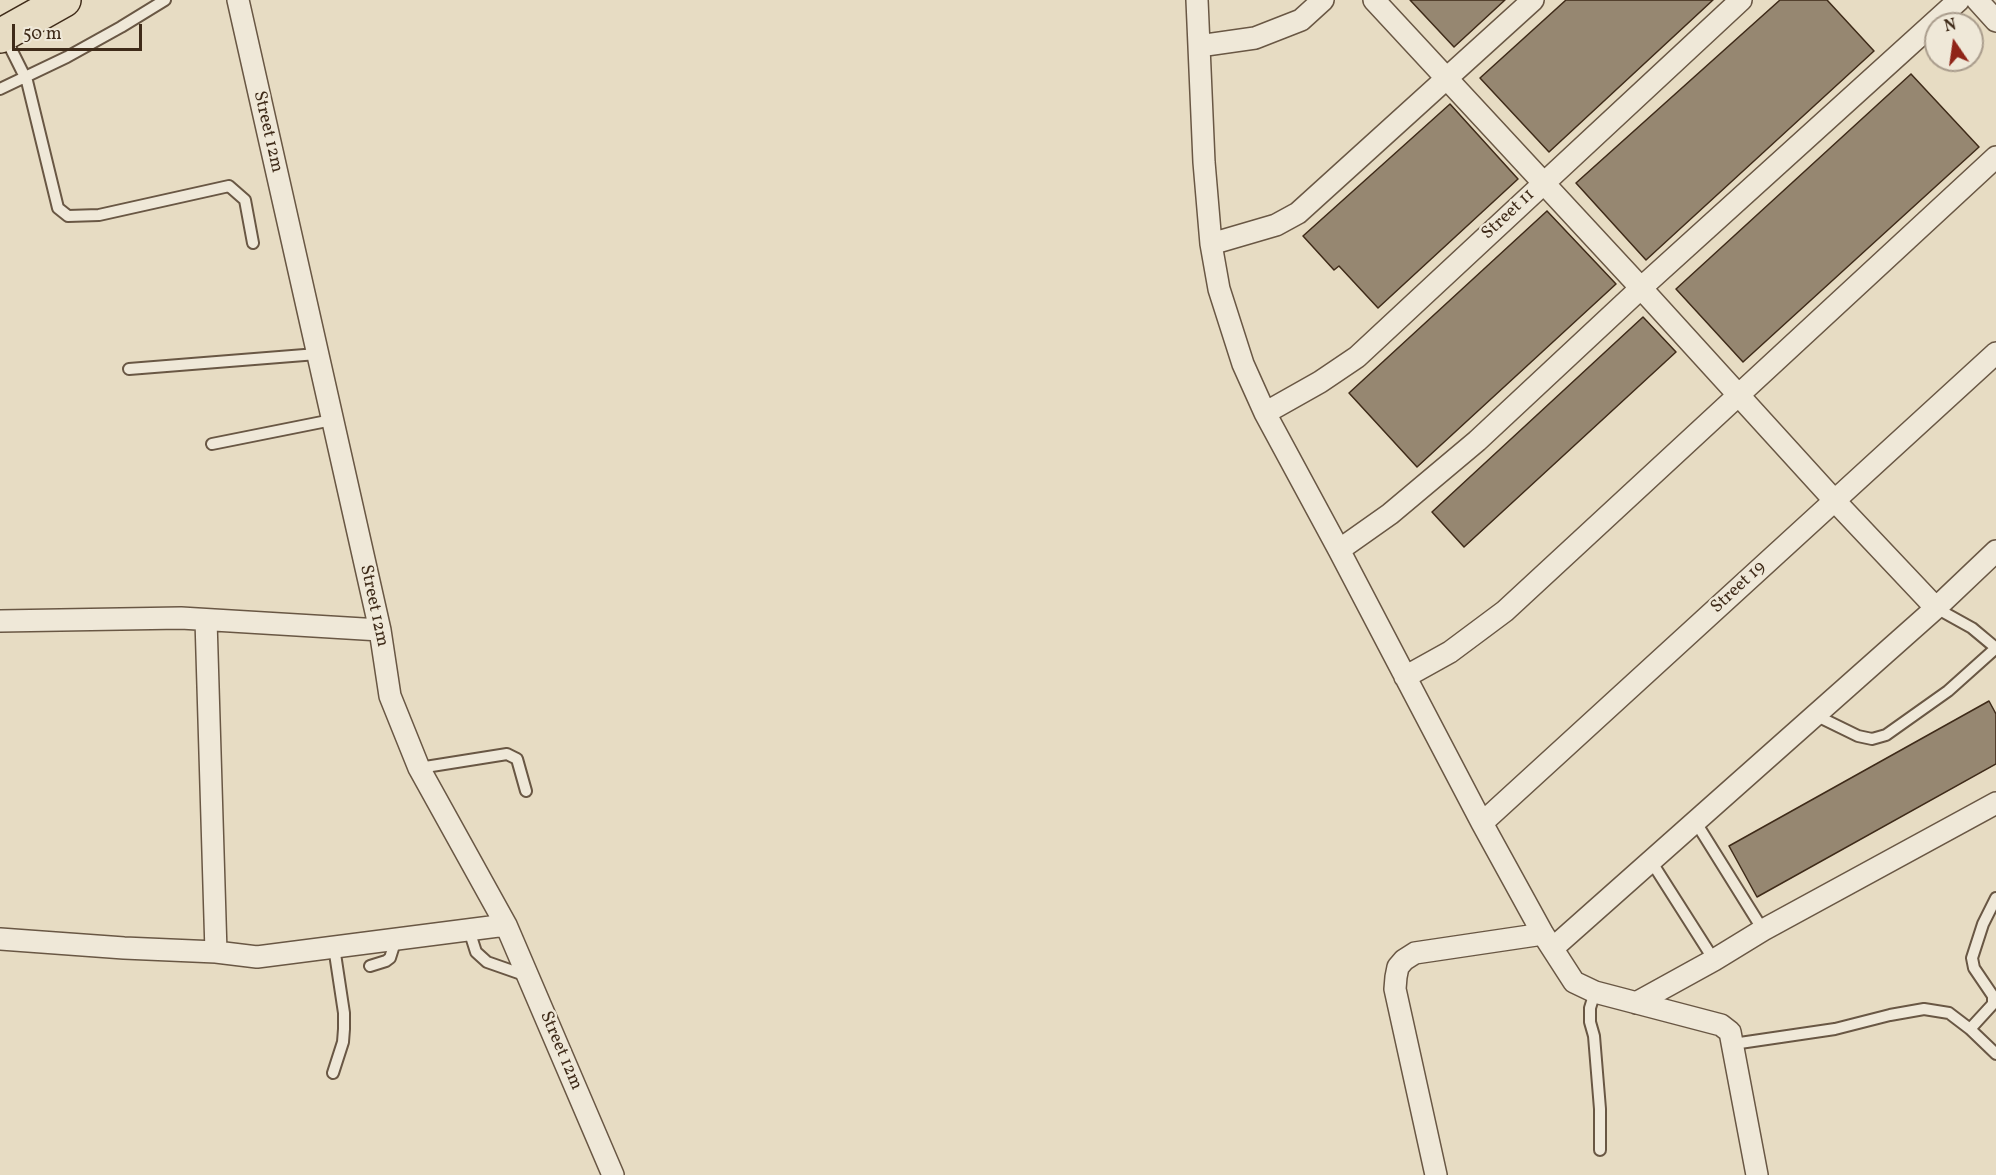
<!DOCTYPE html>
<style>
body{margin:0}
#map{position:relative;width:1996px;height:1175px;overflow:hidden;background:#e7dcc3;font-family:Vollkorn,serif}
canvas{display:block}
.north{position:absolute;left:1924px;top:12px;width:60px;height:60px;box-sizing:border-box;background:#efe8d8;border:2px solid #a99c8c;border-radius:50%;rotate:347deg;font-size:16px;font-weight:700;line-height:24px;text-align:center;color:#3f2b19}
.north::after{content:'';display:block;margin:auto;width:21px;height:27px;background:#8f2418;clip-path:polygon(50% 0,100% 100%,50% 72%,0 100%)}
.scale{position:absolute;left:12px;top:24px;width:130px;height:27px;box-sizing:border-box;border:3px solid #3f2b19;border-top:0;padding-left:8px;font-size:18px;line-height:21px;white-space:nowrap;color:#3f2b19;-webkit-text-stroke:4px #efe8d8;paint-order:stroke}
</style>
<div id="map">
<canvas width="1996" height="1175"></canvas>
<div class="north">N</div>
<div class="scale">50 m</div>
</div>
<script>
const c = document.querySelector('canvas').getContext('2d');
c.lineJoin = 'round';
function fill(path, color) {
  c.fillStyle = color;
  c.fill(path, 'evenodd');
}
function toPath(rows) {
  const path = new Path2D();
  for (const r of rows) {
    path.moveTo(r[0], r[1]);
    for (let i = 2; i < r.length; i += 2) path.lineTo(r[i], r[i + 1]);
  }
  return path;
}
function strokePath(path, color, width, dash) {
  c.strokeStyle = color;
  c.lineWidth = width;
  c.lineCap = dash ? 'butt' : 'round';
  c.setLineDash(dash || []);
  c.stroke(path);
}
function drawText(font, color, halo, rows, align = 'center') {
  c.font = font + ' Vollkorn,serif';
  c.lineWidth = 5;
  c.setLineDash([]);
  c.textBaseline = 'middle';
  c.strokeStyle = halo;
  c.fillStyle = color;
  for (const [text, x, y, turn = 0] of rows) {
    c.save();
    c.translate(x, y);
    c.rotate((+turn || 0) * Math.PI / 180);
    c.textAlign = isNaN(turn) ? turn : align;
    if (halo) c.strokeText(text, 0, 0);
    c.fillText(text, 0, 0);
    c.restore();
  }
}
const building = toPath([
 [1410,0,1505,0,1454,47,1410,0],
 [1566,0,1713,0,1549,152,1480,78,1566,0],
 [1780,0,1827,0,1874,51,1646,260,1576,183,1780,0],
 [1911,74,1979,147,1743,362,1676,289,1911,74],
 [1450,104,1518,179,1378,308,1339,266,1334,270,1303,236,1450,104],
 [1547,211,1616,284,1417,467,1349,393,1547,211],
 [1643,317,1676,352,1464,547,1432,512,1643,317],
 [1989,701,1996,714,1996,764,1757,897,1729,846,1989,701]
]);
const service = toPath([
 [5,37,27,81,58,208,68,216,99,215,229,186,245,200,253,243],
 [0,89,67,57,121,27,165,0],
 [129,369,317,354],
 [212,444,332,420],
 [1936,608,1972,628,1996,648],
 [1815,715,1858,736,1872,739,1886,735,1948,691,1996,648],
 [419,768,507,754,517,759,526,791],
 [1695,821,1763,930],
 [1651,861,1714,960],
 [469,930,476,952,487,962,527,976],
 [370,966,386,961,390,958,396,939],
 [1595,992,1590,1008,1590,1022,1594,1036,1600,1109,1600,1150],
 [1970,1029,1993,1004,1993,996,1974,968,1972,958,1983,924,1996,898],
 [1733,1044,1835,1029,1890,1015,1924,1009,1949,1013,1970,1029,1996,1054],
 [333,1073,343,1042,344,1029,344,1013,334,947]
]);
const minor = toPath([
 [238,0,380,630,390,696,419,768,506,925,613,1175],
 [1197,0,1204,162,1211,244,1219,289,1243,364,1265,413,1339,550,1482,823,1543,934,1574,982,1595,992,1721,1025,1730,1032,1757,1175],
 [1374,0,1641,288,1834,500,1936,608],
 [1977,0,1996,21],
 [1199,46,1255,38,1301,20,1323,0],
 [1211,244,1276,225,1298,213,1533,0],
 [1265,413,1320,382,1357,357,1741,0],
 [1339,550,1390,514,1477,441,1641,288,1959,0],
 [206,620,216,952],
 [0,621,181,618,380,630],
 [1405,677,1450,652,1505,611,1996,157],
 [1482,823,1996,353],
 [0,939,124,948,216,952,257,957,506,925],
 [1553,948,1936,608,1996,551],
 [1636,1003,1714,960,1763,930,1996,803],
 [1436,1175,1395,989,1396,977,1398,967,1404,960,1415,953,1543,934]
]);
const trunk = toPath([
 [0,36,64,0]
]);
const streetNames = [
 ["Street 12m",267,132,77],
 ["Street 11",1509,215,-43],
 ["Street 19",1739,588,-43],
 ["Street 12m",373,606,78],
 ["Street 12m",560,1051,67]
];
fill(building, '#968771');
strokePath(building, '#3f2b19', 1.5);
strokePath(service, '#695744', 14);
strokePath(minor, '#695744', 24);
strokePath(trunk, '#3f2b19', 36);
strokePath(service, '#efe8d8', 10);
strokePath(minor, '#efe8d8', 21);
strokePath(trunk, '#e7dcc3', 33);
drawText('18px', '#3f2b19', '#efe8d8', streetNames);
</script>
